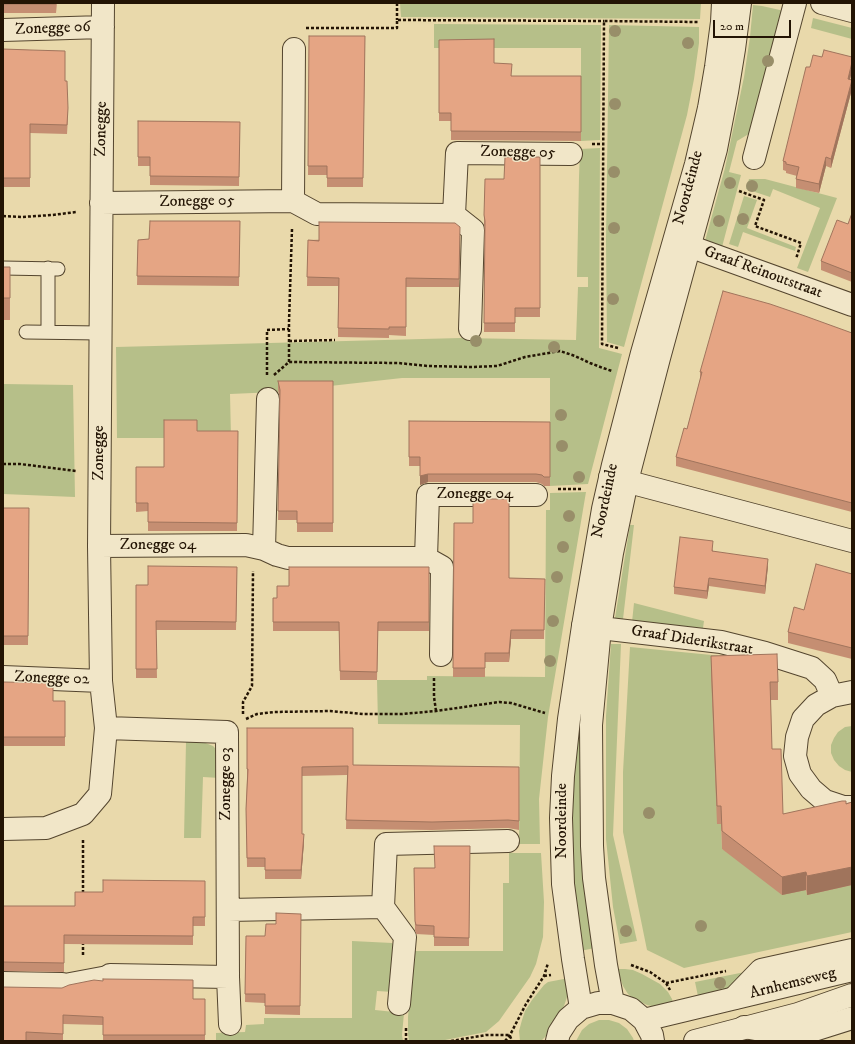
<!DOCTYPE html>
<style>
body{margin:0}
#map{position:relative;width:855px;height:1044px;overflow:hidden;background:#e9d9ab;font-family:"IM FELL DW Pica",serif}
canvas{display:block}
.frame{position:absolute;inset:0;border:4px solid #231404;pointer-events:none}
.scale{position:absolute;left:713px;top:20px;width:78px;height:18px;box-sizing:border-box;border:2px solid #231404;border-top:0;padding-left:5px;font-size:12px;line-height:14px;white-space:nowrap;color:#231404;-webkit-text-stroke:3px #f1e6c8;paint-order:stroke}
</style>
<div id="map">
<canvas width="855" height="1044"></canvas>
<div class="frame"></div>
<div class="scale">20 m</div>
</div>
<script>
const c = document.querySelector('canvas').getContext('2d');
c.lineJoin = 'round';
function fill(path, color) {
  c.fillStyle = color;
  c.fill(path, 'evenodd');
}
function toPath(rows) {
  const path = new Path2D();
  for (const r of rows) {
    path.moveTo(r[0], r[1]);
    for (let i = 2; i < r.length; i += 2) path.lineTo(r[i], r[i + 1]);
  }
  return path;
}
function strokePath(path, color, width, dash) {
  c.strokeStyle = color;
  c.lineWidth = width;
  c.lineCap = dash ? 'butt' : 'round';
  c.setLineDash(dash || []);
  c.stroke(path);
}
function drawText(font, color, halo, rows, align = 'center') {
  c.font = font + ' "IM FELL DW Pica",serif';
  c.lineWidth = 3;
  c.setLineDash([]);
  c.textBaseline = 'middle';
  c.strokeStyle = halo;
  c.fillStyle = color;
  for (const [text, x, y, turn = 0] of rows) {
    c.save();
    c.translate(x, y);
    c.rotate((+turn || 0) * Math.PI / 180);
    c.textAlign = isNaN(turn) ? turn : align;
    if (halo) c.strokeText(text, 0, 0);
    c.fillText(text, 0, 0);
    c.restore();
  }
}
const green = toPath([
 [400,3,701,3,700,19,401,17],
 [753,5,762,6,780,10,783,12,757,129,737,141,729,172,741,175,722,247,705,241,725,168,744,77,750,37],
 [813,18,852,28,852,39,811,28],
 [434,24,601,25,600,140,581,141,581,48,434,48],
 [609,25,699,27,699,43,694,79,687,115,624,347,607,342,606,240],
 [600,148,599,348,622,354,588,484,550,486,550,378,402,378,276,392,230,394,231,438,117,438,116,347,461,338,576,340,578,287,588,287,588,277,577,277,579,177,580,149],
 [749,179,765,179,837,198,808,272,797,268,820,208,773,189,770,197,746,189],
 [744,196,757,200,747,228,796,247,795,251,743,232,738,247,729,244],
 [3,384,73,385,75,497,3,494],
 [586,492,548,717,539,799,540,844,519,844,520,725,378,724,377,680,427,680,427,676,545,677,546,510,550,510,550,493],
 [630,525,634,525,623,619,615,618],
 [634,603,704,621,703,628,632,622],
 [611,644,621,644,613,835,637,941,620,944,613,907,606,839,606,716],
 [630,647,722,656,721,824,722,849,806,890,807,894,852,885,852,932,684,968,647,950,623,832,623,772],
 [582,677,595,948,580,951,572,894,569,817],
 [852,726,852,772,845,770,839,766,834,760,831,753,831,745,834,738,838,732,845,727],
 [186,742,203,742,213,746,219,752,220,778,203,777,201,838,184,838],
 [509,853,541,853,544,902,543,937,536,964,530,977,499,1021,486,1032,440,1041,409,1041,408,1034,408,1017,414,951,503,951,503,883,509,883],
 [352,941,392,943,398,950,393,992,377,991,375,1010,404,1013,402,1035,403,1041,216,1041,216,1033,245,1032,246,1025,264,1024,264,1018,352,1018],
 [617,969,625,969,633,970,642,974,660,984,668,992,672,999,674,1006,656,1007,647,1005,633,998,628,994,623,986],
 [745,972,737,982,724,991,699,1001,695,982],
 [569,978,569,987,567,997,564,1006,547,1035,541,1041,520,1041,519,1031,522,1020,525,1011,532,1000,544,985,548,982],
 [599,1020,609,1020,619,1023,627,1029,633,1038,634,1041,576,1041,582,1030,589,1024]
]);
const path = toPath([
 [397,3,397,20],
 [306,28,397,28,397,20,604,21],
 [592,144,603,144],
 [739,191,764,200,755,226,801,243,796,259],
 [3,216,22,217,52,215,76,212],
 [289,341,335,340],
 [618,348,602,344,604,21,698,22],
 [289,362,289,322,292,229],
 [267,375,267,330,289,329],
 [274,375,289,362,398,363,428,366,471,367,497,366,525,357,560,351,575,356,590,363,603,368,612,371],
 [3,464,20,464,76,471],
 [558,489,583,489],
 [434,678,434,697,436,711],
 [243,714,243,702,252,686,253,571],
 [246,719,257,714,274,712,330,711,363,714,402,714,436,711,499,702,511,703,545,713],
 [83,840,83,895],
 [83,942,83,957],
 [631,965,650,972,666,983,670,990],
 [544,976,551,975],
 [666,983,726,971],
 [406,1028,406,1041],
 [510,1036,512,1041],
 [451,1041,486,1035,509,1035],
 [505,1041,510,1035,526,1004,544,976,548,963]
]);
const service = toPath([
 [3,268,58,269],
 [48,268,48,332],
 [26,332,100,333]
]);
const pedestrian = toPath([
 [62,984,110,975]
]);
const minor = toPath([
 [822,3,852,11],
 [3,30,103,27],
 [754,158,795,3],
 [293,201,294,49],
 [101,203,293,201,317,214,454,215],
 [675,241,852,305],
 [470,329,473,230,454,215,457,153,571,154],
 [610,477,852,541],
 [99,546,246,545,264,549,277,555,288,558,426,558,442,567,441,655],
 [264,549,268,399],
 [426,558,428,495,536,495],
 [583,626,721,642,765,653,812,668,825,680,832,696],
 [3,677,101,681],
 [852,692,832,696,816,705,803,719,797,737,795,756,800,774,811,789,825,801,843,807,852,807],
 [106,728,227,732,228,977,230,1024],
 [3,829,46,828,83,814,100,794,106,728,101,681,99,546,103,3],
 [228,910,383,907],
 [110,975,228,977],
 [3,983,62,984],
 [734,998,761,970,852,950],
 [399,1004,405,937,383,907,386,844,508,841],
 [744,1027,795,1036,852,1018]
]);
const tertiary = toPath([
 [613,1003,606,965,594,878,592,846,591,725,600,628,612,553,627,481,659,358,716,149,727,92,734,49,740,3],
 [581,1008,573,959,563,884,561,818,563,776,569,719,583,626,603,509,613,465,642,353,696,164,709,108,716,67,722,22,723,3],
 [644,1020,852,970],
 [557,1041,559,1033,568,1019,581,1008,598,1003,613,1003,631,1009,644,1020,652,1035,653,1041],
 [695,1041,798,1014,852,995]
]);
const trees = [
 [615,31],
 [688,43],
 [768,61],
 [615,104],
 [614,172],
 [730,183],
 [752,186],
 [743,219],
 [719,221],
 [614,228],
 [613,299],
 [476,341],
 [554,347],
 [561,415],
 [562,446],
 [579,477],
 [569,516],
 [563,547],
 [557,577],
 [553,621],
 [550,661],
 [649,813],
 [701,926],
 [626,931],
 [720,983]
];
const wall = toPath([
 [3,3,57,3,56,13,3,13],
 [309,36,365,36,363,187,327,187,327,175,308,175],
 [439,40,494,63,512,76,581,76,581,141,451,140,451,121,439,121],
 [3,49,31,50,65,81,68,117,67,134,30,133,30,187,3,187],
 [822,57,852,57,852,71,850,79,852,89,831,168,826,166,819,193,796,188,796,179,797,176,786,173,786,171,783,170,783,161],
 [138,121,240,122,239,186,150,185,150,166,138,166],
 [540,157,540,317,515,317,515,332,484,332,485,230,484,224,484,215,504,179],
 [852,213,852,282,821,270,821,261,848,224],
 [240,221,239,286,137,285,138,240,149,239],
 [460,236,459,287,406,287,406,336,389,335,389,338,338,337,338,286,307,286,308,240],
 [3,267,10,267,10,320,3,320],
 [852,333,852,512,676,466,676,457,687,429,700,380,700,372],
 [278,381,333,381,333,532,297,532,297,520,278,520,280,399,278,390],
 [409,421,550,422,550,486,544,486,542,484,536,482,428,482,420,485,420,466,409,466],
 [197,431,238,431,237,531,148,531,148,511,136,512,136,467,164,467],
 [3,508,29,508,28,645,3,645],
 [454,523,509,578,545,579,544,639,511,639,509,662,485,662,485,677,453,677],
 [713,549,713,551,768,566,765,594,709,586,707,599,674,594,674,587],
 [237,567,236,630,156,630,157,678,136,678,136,585,148,585],
 [429,567,429,631,378,631,377,680,340,680,339,631,273,631,273,622,277,598,289,586],
 [852,574,852,659,788,643,788,632,804,610],
 [711,656,778,682,778,700,770,700,772,749,783,814,852,802,852,885,807,895,806,890,782,895,722,849,721,824,717,824,711,674],
 [3,682,53,701,65,701,65,746,3,746],
 [247,728,353,765,519,767,519,830,508,828,432,830,346,829,347,775,302,776,302,834,304,842,301,879,265,879,265,867,247,867,246,809,247,778],
 [470,846,469,946,434,946,434,935,416,934,415,930,414,868,434,868],
 [205,881,205,926,193,926,193,945,64,944,64,972,3,971,3,906,75,906,103,892],
 [301,914,300,1015,265,1014,265,1003,245,1002,246,936,265,936,276,924],
 [3,987,193,999,205,999,205,1041,103,1041,103,1025,63,1024,63,1041,3,1041]
]);
const shadedWall = toPath([
 [852,62,852,71,848,88,848,79],
 [852,80,852,89,831,168,831,159],
 [826,157,826,166,819,193,819,184],
 [428,474,428,482,420,485,420,476],
 [768,559,768,566,765,594,765,586],
 [709,578,709,586,707,599,707,591],
 [511,630,511,639,509,662,509,653],
 [304,834,304,842,301,879,301,870],
 [852,867,852,885,807,895,807,876],
 [806,872,806,890,782,895,782,877]
]);
const building = toPath([
 [3,3,57,3,56,4,3,4,3,3],
 [309,36,365,36,363,178,327,178,327,166,308,166,309,36],
 [494,39,494,63,512,64,511,76,581,76,581,132,451,131,451,113,439,113,439,40,494,39],
 [3,49,31,50,65,51,65,81,67,81,68,108,67,125,30,124,30,178,3,178,3,49],
 [824,50,852,57,852,62,848,79,852,80,831,159,826,157,819,184,796,179,799,167,786,164,786,162,783,161,806,67,810,67,813,55,822,57,824,50],
 [138,121,240,122,239,177,150,176,150,157,138,157,138,121],
 [505,157,540,157,540,308,515,308,515,323,484,323,485,221,484,215,485,179,504,179,505,157],
 [852,213,852,273,821,261,837,220,848,224,852,213],
 [150,221,240,221,239,277,137,276,138,240,149,239,150,221],
 [319,222,455,223,460,227,459,279,406,278,406,327,389,327,389,329,338,328,339,278,307,277,308,240,319,241,319,222],
 [3,267,10,267,10,298,3,298,3,267],
 [723,291,770,304,805,316,852,333,852,503,676,457,684,428,687,429,702,372,700,372,723,291],
 [278,381,333,381,333,523,297,523,297,511,278,511,280,390,278,381],
 [164,420,197,420,197,431,238,431,237,523,148,522,148,503,136,503,136,467,164,467,164,420],
 [409,421,550,422,550,477,544,477,542,475,536,474,428,474,420,476,420,457,409,457,409,421],
 [473,499,509,499,509,578,545,579,544,630,511,630,509,653,485,653,485,668,453,668,454,523,473,523,473,499],
 [3,508,29,508,28,636,3,636,3,508],
 [680,537,713,541,712,551,768,559,765,586,709,578,707,591,674,587,680,537],
 [816,564,852,574,852,648,788,632,794,607,804,610,816,564],
 [148,566,237,567,236,622,156,621,157,669,136,669,136,585,148,585,148,566],
 [289,567,429,567,429,622,378,622,377,672,340,671,339,622,273,622,273,598,277,598,277,586,289,586,289,567],
 [777,654,778,682,770,682,771,714,772,749,781,749,783,814,842,801,846,801,846,804,852,802,852,867,807,876,806,872,782,877,722,831,721,806,717,806,711,656,777,654],
 [3,682,53,683,53,701,65,701,65,737,3,737,3,682],
 [247,728,353,728,353,765,519,767,519,821,508,820,432,822,346,820,348,766,302,767,302,834,304,834,301,870,265,870,265,858,247,858,246,809,248,769,247,769,247,728],
 [434,846,470,846,469,938,434,937,434,926,416,925,415,921,414,868,435,868,434,846],
 [103,880,205,881,205,917,193,917,193,936,64,935,64,963,3,962,3,906,75,906,75,892,103,892,103,880],
 [276,913,301,914,300,1006,265,1006,265,994,245,994,246,936,265,936,266,924,276,924,276,913],
 [103,979,193,980,193,999,205,999,205,1035,103,1035,103,1017,63,1015,63,1034,26,1032,26,1041,3,1041,3,987,62,988,69,985,94,980,103,981,103,979]
]);
const streetNames = [
 ["Zonegge 06",53,29,-2],
 ["Zonegge",102,129,-89],
 ["Zonegge 05",518,153,1],
 ["Noordeinde",689,188,-75],
 ["Zonegge 05",197,202,-1],
 ["Graaf Reinoutstraat",763,273,20],
 ["Zonegge",100,453,-90],
 ["Zonegge 04",475,495],
 ["Noordeinde",606,501,-78],
 ["Zonegge 04",158,546],
 ["Graaf Diderikstraat",692,641,9],
 ["Zonegge 02",52,679,2],
 ["Zonegge 03",227,784,-90],
 ["Noordeinde",563,821,-90],
 ["Arnhemseweg",793,984,-14]
];
fill(green, '#b6bf89');
strokePath(service, '#54452e', 15);
strokePath(pedestrian, '#54452e', 21);
strokePath(minor, '#54452e', 24);
strokePath(tertiary, '#54452e', 24);
strokePath(path, '#231404', 2.5, [3, 2]);
strokePath(service, '#f1e6c8', 13);
strokePath(pedestrian, '#f1e6c8', 19);
strokePath(minor, '#f1e6c8', 22);
strokePath(tertiary, '#f1e6c8', 22);
c.fillStyle = '#988e69';
for (const [x, y] of trees) {
  c.beginPath();
  c.arc(x, y, 6, 0, 2 * Math.PI);
  c.fill();
}
fill(wall, '#c58e72');
fill(shadedWall, '#a0745c');
fill(building, '#e5a584');
strokePath(building, '#a0745c', 1);
drawText('16px', '#231404', '#f1e6c8', streetNames);
</script>
